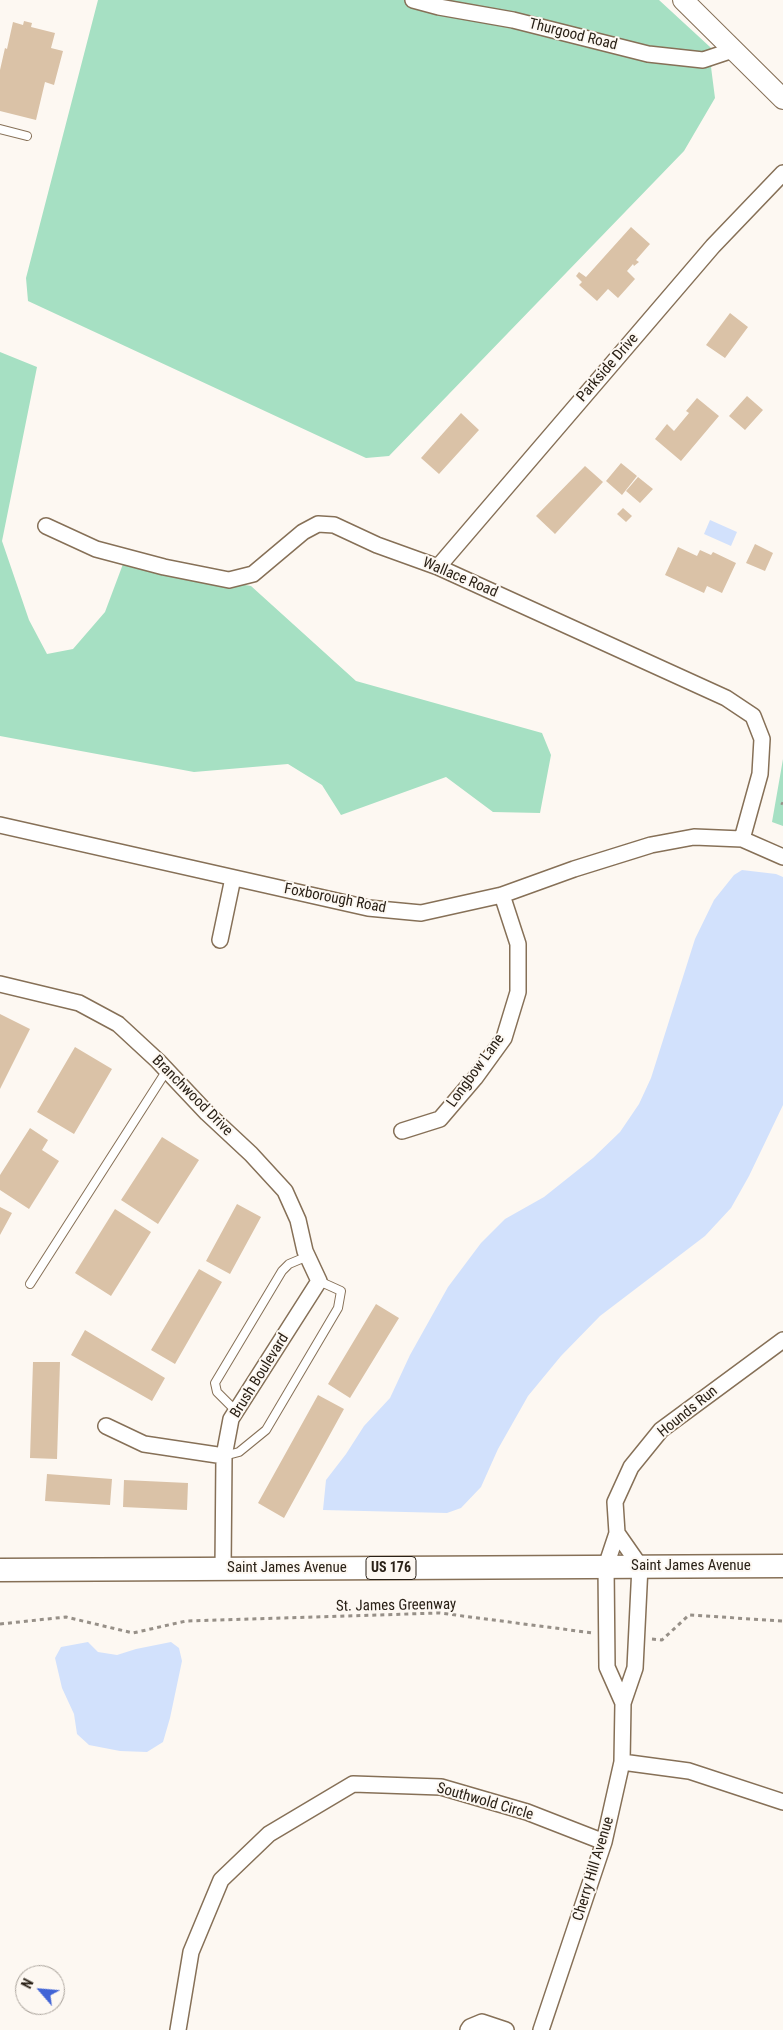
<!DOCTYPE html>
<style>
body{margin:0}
#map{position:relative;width:783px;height:2030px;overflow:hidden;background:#fdf8f2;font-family:"Roboto Condensed",sans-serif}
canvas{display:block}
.north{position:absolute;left:15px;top:1965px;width:50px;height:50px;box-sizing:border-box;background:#fdf8f2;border:1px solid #a9a29a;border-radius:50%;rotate:297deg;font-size:14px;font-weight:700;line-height:20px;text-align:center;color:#2a2117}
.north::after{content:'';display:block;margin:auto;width:18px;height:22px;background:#4164d6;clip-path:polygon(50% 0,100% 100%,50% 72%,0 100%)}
</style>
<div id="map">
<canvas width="783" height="2030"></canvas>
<div class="north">N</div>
</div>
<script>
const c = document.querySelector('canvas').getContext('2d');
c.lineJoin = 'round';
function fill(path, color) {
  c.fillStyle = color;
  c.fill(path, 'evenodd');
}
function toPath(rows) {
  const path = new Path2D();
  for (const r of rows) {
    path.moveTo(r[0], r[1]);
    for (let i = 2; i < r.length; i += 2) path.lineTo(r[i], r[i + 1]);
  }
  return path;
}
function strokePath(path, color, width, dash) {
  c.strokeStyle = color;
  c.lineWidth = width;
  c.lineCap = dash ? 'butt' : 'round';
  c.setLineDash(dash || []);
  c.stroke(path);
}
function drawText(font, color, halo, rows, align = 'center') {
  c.font = font + ' "Roboto Condensed",sans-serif';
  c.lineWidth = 4;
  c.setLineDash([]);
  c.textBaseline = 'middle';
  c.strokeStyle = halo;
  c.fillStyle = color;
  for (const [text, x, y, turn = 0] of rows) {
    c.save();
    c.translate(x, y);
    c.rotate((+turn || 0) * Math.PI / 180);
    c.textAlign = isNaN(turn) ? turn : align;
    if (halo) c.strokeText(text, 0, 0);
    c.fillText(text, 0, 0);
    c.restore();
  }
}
const green = toPath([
 [98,0,659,0,722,58,711,67,715,98,684,151,389,456,366,458,28,301,26,278],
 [0,352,37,367,2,541,29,620,47,654,73,649,105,612,123,564,251,586,356,681,542,733,551,755,540,813,493,812,446,777,341,815,322,785,288,764,194,772,0,736],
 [783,759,783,826,772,822]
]);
const water = toPath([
 [710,520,737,532,731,546,704,534],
 [742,870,776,874,783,877,783,1105,749,1176,731,1208,705,1236,600,1316,561,1356,528,1396,498,1449,481,1487,461,1508,447,1513,323,1510,326,1480,346,1454,364,1426,390,1398,410,1355,448,1287,481,1243,505,1219,544,1197,593,1158,620,1132,639,1104,651,1078,695,939,714,900,734,875],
 [88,1642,98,1652,117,1655,136,1649,171,1642,179,1648,182,1661,170,1718,163,1742,147,1752,120,1751,89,1745,77,1734,74,1714,62,1688,55,1658,61,1647]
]);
const building = toPath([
 [24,21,32,23,31,27,55,33,51,48,63,51,54,85,45,82,36,120,0,111,0,70,5,48,7,49,13,22,23,25],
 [631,227,650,244,636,260,639,262,634,266,633,264,627,271,635,279,618,298,608,289,597,301,579,285,582,282,576,276,579,272,586,277],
 [730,313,748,327,725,358,706,345],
 [747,396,763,410,745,430,729,416],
 [697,398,719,416,681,461,655,439,667,424,674,431,689,413,686,411],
 [461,413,479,430,439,474,421,458],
 [621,463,637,476,622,495,606,481],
 [585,466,603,482,555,534,536,516],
 [638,477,653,489,640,503,626,491],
 [623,508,632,516,626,522,617,514],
 [755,544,773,553,765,571,746,563],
 [678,547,697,556,700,550,711,555,713,552,736,563,722,593,707,586,704,593,665,575],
 [0,1014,30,1029,0,1089],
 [75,1047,112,1069,74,1134,37,1112],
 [30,1128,48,1140,42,1150,59,1161,29,1209,0,1190,0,1175],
 [162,1137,199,1160,158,1224,121,1200],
 [237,1204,261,1217,230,1274,206,1261],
 [0,1207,12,1213,0,1235],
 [115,1209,151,1232,111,1296,75,1273],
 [199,1269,222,1282,175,1364,151,1350],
 [376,1304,399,1318,350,1398,328,1384],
 [85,1330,165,1378,152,1401,71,1355],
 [33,1362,60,1362,57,1459,30,1458],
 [318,1395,344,1409,284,1518,258,1503],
 [47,1474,112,1479,110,1505,45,1501],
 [124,1480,188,1483,187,1510,123,1507]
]);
const path = toPath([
 [781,803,783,804],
 [0,1624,66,1617,133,1633,186,1621,440,1613,593,1633],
 [652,1639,662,1640,689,1615,783,1621]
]);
const lane = toPath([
 [0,129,27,136],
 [30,1284,167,1070],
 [236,1411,217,1392,215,1383,282,1271,289,1264,308,1256],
 [224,1456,239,1452,266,1430,338,1308,341,1291,319,1281]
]);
const street = toPath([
 [413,0,439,7,513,20,648,54,703,60,733,50],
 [46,526,96,549,164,567,229,580,253,574,303,532,318,524,334,525,377,545,438,567,726,698,753,716,762,739,760,774,742,839],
 [438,567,713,246,783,173],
 [0,825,368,908,421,913,502,895,574,869,651,845,694,837,742,839,783,857],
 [220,940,233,878],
 [0,984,79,1003,118,1024,158,1061,207,1113,251,1154,285,1191,298,1220,305,1251,319,1281,231,1419,224,1456,223,1569],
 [402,1131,440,1119,475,1078,504,1038,518,992,518,944,502,895],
 [106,1426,144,1444,224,1456],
 [623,1703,607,1667,606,1566,617,1533,615,1502,631,1467,661,1430,783,1340],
 [622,1762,689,1771,783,1802],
 [178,2030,191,1952,221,1880,269,1834,353,1784,441,1787,527,1812,604,1842],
 [468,2030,470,2027,482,2022,506,2030],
 [541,2030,604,1842,622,1762,623,1703,635,1668,640,1566,617,1533]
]);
const secondary = toPath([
 [683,0,783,99]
]);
const primary = toPath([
 [0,1570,783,1566]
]);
const shields = [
 [391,1568,50]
];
const shieldNames = [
 ["US 176",391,1568]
];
const streetNames = [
 ["Thurgood Road",573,35,14],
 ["Parkside Drive",608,368,-49],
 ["Wallace Road",460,578,23],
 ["Foxborough Road",335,899,11],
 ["Longbow Lane",476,1071,-54],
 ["Branchwood Drive",192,1096,45],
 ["Brush Boulevard",260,1376,-58],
 ["Hounds Run",688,1412,-39],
 ["Saint James Avenue",691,1566],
 ["Saint James Avenue",287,1568],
 ["St. James Greenway",396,1606,-1],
 ["Southwold Circle",485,1802,16],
 ["Cherry Hill Avenue",594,1869,-73]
];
fill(green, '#a6e0c3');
fill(water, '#d2e1fc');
fill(building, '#dac2a7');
strokePath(lane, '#867057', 10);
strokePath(street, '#867057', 18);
strokePath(secondary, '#867057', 22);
strokePath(primary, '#867057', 25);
strokePath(path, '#979088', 3, [4, 4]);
strokePath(lane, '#fff', 8);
strokePath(street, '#fff', 15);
strokePath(secondary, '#fff', 20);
strokePath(primary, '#fff', 22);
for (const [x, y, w] of shields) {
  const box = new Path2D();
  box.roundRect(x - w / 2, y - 11.5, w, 23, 4);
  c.fillStyle = '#fdf8f2';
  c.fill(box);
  strokePath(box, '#2a2117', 1);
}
drawText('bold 14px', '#2a2117', null, shieldNames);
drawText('15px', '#2a2117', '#fdf8f2', streetNames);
</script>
